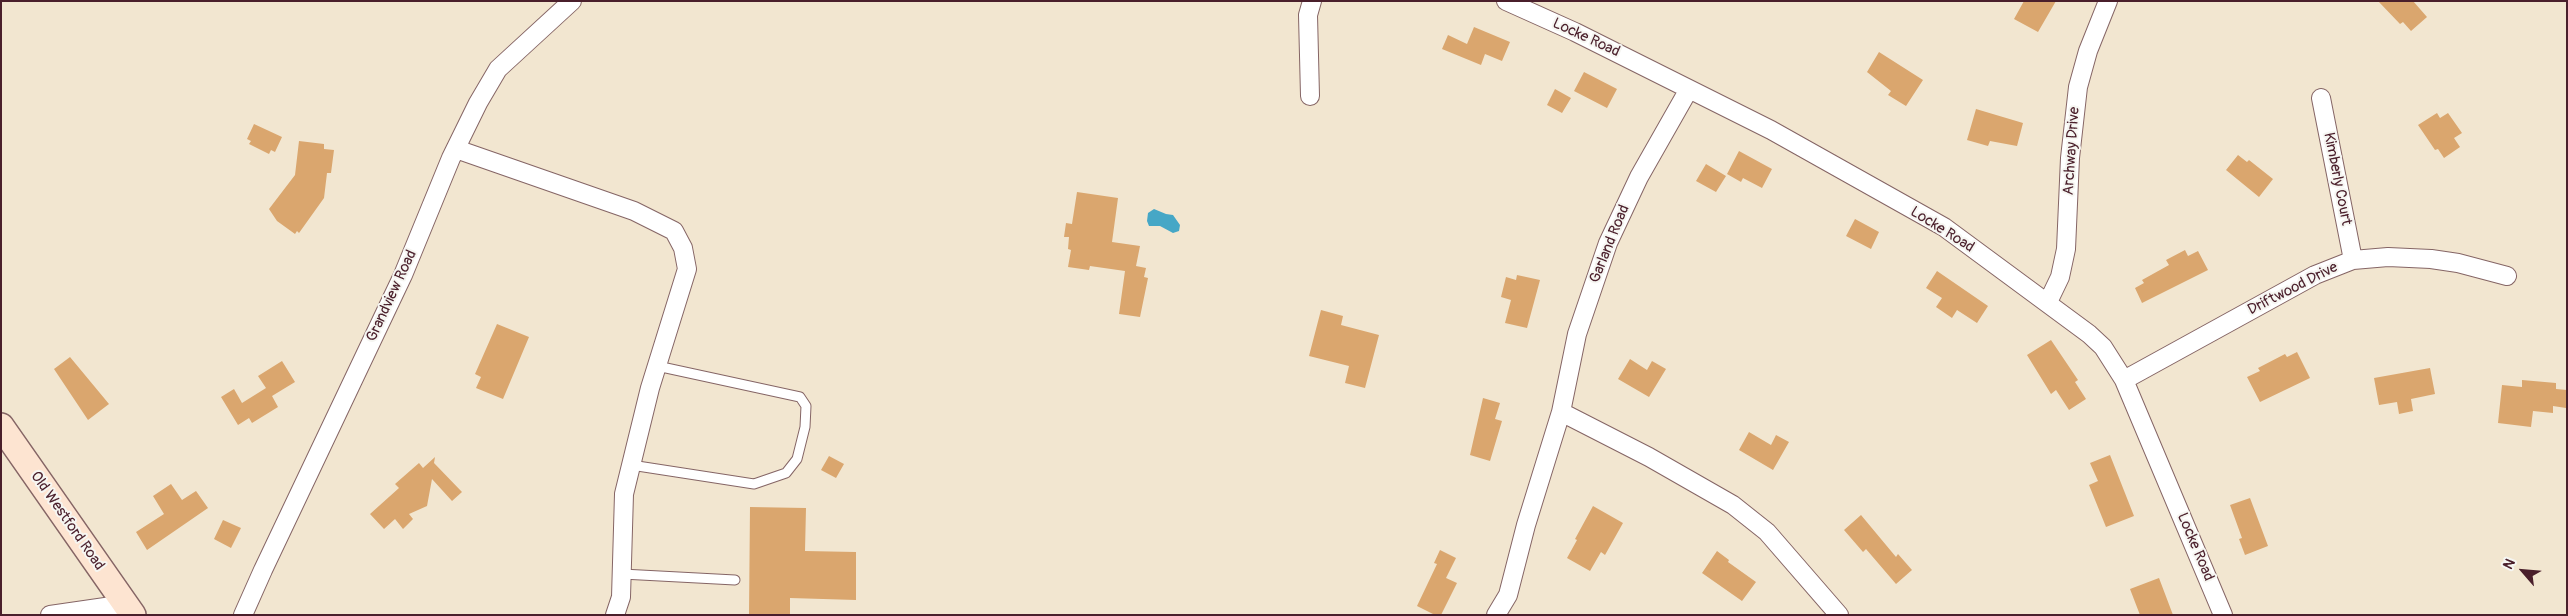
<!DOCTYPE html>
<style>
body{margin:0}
#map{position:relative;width:2568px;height:616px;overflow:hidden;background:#f2e6d0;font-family:Pangolin,sans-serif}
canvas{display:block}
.frame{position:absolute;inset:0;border:2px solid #4a1f2b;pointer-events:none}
.north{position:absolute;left:2498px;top:546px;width:50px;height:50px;-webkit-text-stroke:4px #f6f6f2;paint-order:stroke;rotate:297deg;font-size:14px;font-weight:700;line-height:20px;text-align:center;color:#4a1f2b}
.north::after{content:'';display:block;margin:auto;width:18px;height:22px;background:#4a1f2b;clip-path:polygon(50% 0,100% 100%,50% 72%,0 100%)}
</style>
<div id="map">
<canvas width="2568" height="616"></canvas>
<div class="frame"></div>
<div class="north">N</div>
</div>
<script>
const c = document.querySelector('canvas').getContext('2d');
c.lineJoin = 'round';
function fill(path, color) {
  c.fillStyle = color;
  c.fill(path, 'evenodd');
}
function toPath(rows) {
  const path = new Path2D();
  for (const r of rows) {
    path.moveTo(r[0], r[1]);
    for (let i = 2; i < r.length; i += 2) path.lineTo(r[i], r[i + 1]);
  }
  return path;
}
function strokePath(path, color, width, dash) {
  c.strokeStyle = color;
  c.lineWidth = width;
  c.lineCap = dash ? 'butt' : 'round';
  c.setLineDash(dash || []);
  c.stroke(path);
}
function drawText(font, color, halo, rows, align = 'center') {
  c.font = font + ' Pangolin,sans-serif';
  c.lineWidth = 4;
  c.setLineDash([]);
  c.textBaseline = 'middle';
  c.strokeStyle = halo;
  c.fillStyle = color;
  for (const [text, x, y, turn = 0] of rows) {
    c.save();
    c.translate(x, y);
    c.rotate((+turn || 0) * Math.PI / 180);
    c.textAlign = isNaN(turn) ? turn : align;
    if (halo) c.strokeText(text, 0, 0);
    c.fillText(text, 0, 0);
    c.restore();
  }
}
const water = toPath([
 [1154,209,1166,214,1173,215,1180,225,1179,231,1173,233,1160,226,1149,226,1147,221,1148,213]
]);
const building = toPath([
 [2024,1,2056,1,2038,32,2014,19],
 [2378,1,2413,1,2427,17,2411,31,2403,22,2400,24],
 [1474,27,1510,42,1502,61,1485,54,1481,65,1442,49,1448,35,1467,44],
 [1879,52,1923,80,1906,106,1888,95,1891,91,1867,72],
 [1584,72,1617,89,1607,108,1574,91],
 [1555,89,1571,98,1562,113,1547,105],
 [1976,109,2023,123,2017,146,1990,141,1988,146,1967,140],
 [2437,113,2440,118,2448,113,2462,133,2454,138,2460,147,2444,158,2438,149,2435,150,2418,125],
 [254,124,282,137,275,152,271,150,269,154,249,144,251,141,247,139],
 [299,141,324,144,324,149,334,150,331,173,327,173,324,198,299,233,297,231,295,234,277,221,269,209,295,175],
 [1739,151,1772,169,1762,188,1743,178,1741,182,1727,174],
 [2238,155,2247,162,2249,160,2273,179,2259,197,2226,170],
 [1706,164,1726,176,1716,192,1696,181],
 [1077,192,1118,198,1112,242,1140,246,1136,266,1146,268,1144,277,1148,278,1140,317,1119,314,1125,271,1090,266,1089,270,1068,267,1071,250,1068,249,1069,237,1064,237,1066,223,1072,224],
 [1855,219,1879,232,1871,249,1846,236],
 [2185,250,2188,256,2198,251,2208,270,2142,303,2135,288,2144,283,2142,280,2169,265,2166,260],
 [1937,271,1988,306,1977,323,1957,310,1952,318,1936,307,1942,298,1926,288],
 [1517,275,1540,280,1527,328,1505,323,1511,300,1501,297,1506,277,1516,280],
 [1321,310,1343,316,1341,325,1379,335,1365,388,1345,383,1349,366,1309,356],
 [497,324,529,337,503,399,476,388,481,377,475,374],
 [2051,340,2078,380,2075,382,2086,399,2069,410,2056,390,2051,394,2027,355],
 [2297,352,2310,378,2260,402,2247,377,2260,371,2258,368,2285,354,2287,357],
 [70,357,109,404,88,420,54,369],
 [1630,359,1647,370,1652,361,1666,369,1649,397,1618,379],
 [282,361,295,382,272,396,278,407,252,423,249,418,238,425,221,397,234,389,242,403,266,388,258,376],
 [2430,368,2435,394,2411,399,2413,411,2399,414,2397,402,2379,405,2374,378],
 [2522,380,2556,383,2556,389,2567,390,2566,408,2553,406,2553,413,2533,411,2531,427,2498,423,2502,385,2522,387],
 [1483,398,1500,403,1495,419,1502,421,1490,461,1470,455],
 [1749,432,1771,445,1776,435,1789,442,1773,470,1739,450],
 [2110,455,2134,516,2106,527,2089,485,2098,481,2090,463],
 [829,456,844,464,836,478,821,470],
 [435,457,434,463,462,492,452,501,432,479,427,506,409,514,413,519,403,529,395,519,384,529,370,514,399,488,395,484,419,463,423,468],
 [171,484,182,500,196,491,208,508,147,550,136,532,164,514,153,496],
 [2250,498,2268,546,2245,555,2239,539,2242,538,2230,505],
 [1593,506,1623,523,1605,555,1601,552,1590,571,1567,558,1577,540,1575,539],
 [750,507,806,508,805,551,856,552,856,600,790,598,790,615,749,615],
 [1861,515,1896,557,1898,554,1912,570,1896,584,1866,549,1863,552,1844,530],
 [223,520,241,528,231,548,214,539],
 [1440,550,1456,558,1446,578,1457,583,1441,615,1435,615,1417,606,1437,564,1434,563],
 [1717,551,1729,560,1728,562,1756,582,1742,601,1702,573],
 [2159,578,2173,615,2140,615,2130,589]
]);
const lane = toPath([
 [631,465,754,484,786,473,797,459,805,427,806,406,800,397,657,366],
 [622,574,735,580]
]);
const street = toPath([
 [1506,1,1575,32,1771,130,1944,227,2089,334,2103,347,2124,380,2223,615],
 [1310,96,1308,15,1312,1],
 [2321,98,2353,260],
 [456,149,634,211,674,231,683,248,687,269,650,388,624,494,621,597,615,615],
 [2048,302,2060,277,2066,249,2070,158,2078,87,2088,51,2108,1],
 [2124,380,2315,275,2353,260,2388,257,2431,259,2458,263,2507,276],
 [1561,412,1649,457,1733,505,1767,532,1839,615],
 [50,615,126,604],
 [243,615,263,570,403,275,451,158,478,103,498,69,572,1],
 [1496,615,1508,595,1526,525,1561,412,1577,334,1608,243,1639,177,1689,89]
]);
const secondary = toPath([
 [1,426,133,615]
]);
const streetNames = [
 ["Locke Road",1586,38,25],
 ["Archway Drive",2072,151,-86],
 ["Kimberly Court",2337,179,79],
 ["Locke Road",1942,230,32],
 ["Garland Road",1610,244,-68],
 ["Driftwood Drive",2293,289,-27],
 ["Grandview Road",392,296,-65],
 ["Old Westford Road",67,521,55],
 ["Locke Road",2195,547,67]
];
fill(water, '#46a7c6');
fill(building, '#daa66e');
strokePath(lane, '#856565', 11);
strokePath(street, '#856565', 20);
strokePath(secondary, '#856565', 28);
strokePath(lane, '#fff', 9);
strokePath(street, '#fff', 18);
strokePath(secondary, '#fde4d1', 25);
drawText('15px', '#4a1f2b', '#f6f6f2', streetNames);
</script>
